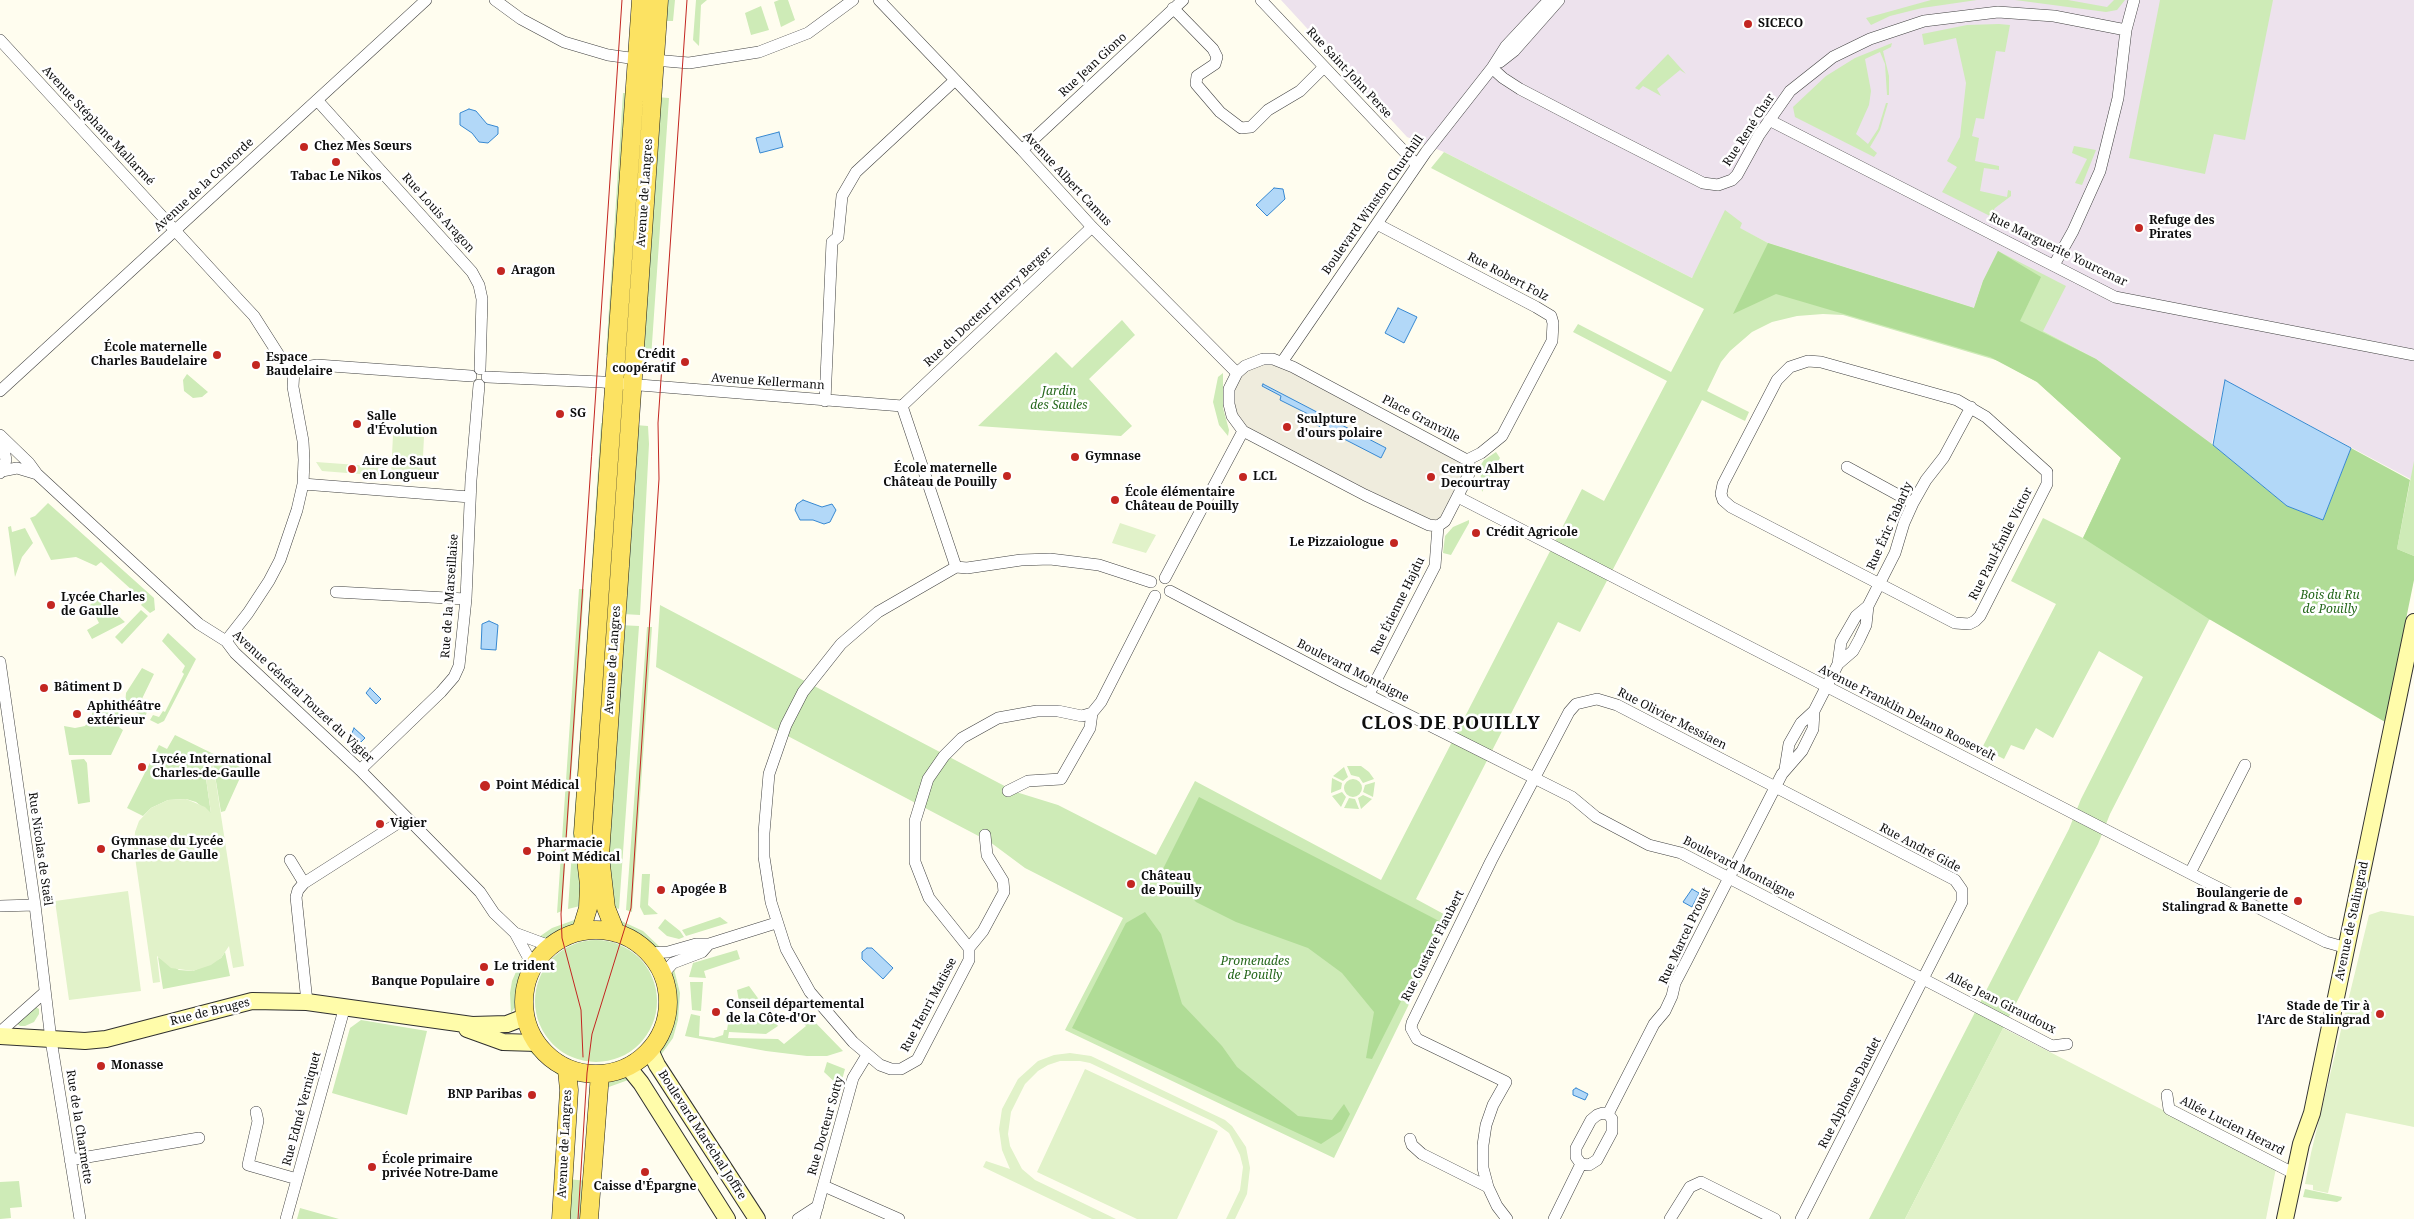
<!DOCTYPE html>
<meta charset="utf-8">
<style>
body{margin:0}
canvas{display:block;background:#fffdef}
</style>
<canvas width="2414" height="1219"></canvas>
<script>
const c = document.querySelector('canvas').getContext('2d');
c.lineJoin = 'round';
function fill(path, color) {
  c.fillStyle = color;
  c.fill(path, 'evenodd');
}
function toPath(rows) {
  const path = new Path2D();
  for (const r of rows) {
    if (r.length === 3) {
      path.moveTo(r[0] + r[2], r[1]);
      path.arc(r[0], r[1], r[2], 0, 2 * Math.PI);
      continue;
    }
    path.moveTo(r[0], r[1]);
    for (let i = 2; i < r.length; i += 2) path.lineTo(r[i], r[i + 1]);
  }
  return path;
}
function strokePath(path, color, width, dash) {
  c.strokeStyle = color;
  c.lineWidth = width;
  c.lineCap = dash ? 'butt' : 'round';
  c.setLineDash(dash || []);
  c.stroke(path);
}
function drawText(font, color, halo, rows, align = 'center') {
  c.font = font + ' "Noto Serif",serif';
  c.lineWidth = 5;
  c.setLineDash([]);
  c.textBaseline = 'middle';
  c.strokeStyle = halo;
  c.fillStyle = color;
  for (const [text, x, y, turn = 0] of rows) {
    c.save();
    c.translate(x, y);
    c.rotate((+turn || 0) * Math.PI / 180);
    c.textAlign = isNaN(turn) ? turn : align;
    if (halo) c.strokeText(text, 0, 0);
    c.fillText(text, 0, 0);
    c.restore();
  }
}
const industrial = toPath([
 [1281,0,2414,0,2414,481,2225,380,2211,447,2096,359,2043,331,1998,252,1983,281,1974,308,1768,243,1739,228,1692,278,1444,152,1407,137]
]);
const green = toPath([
 [664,0,675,0,673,21,663,21],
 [696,0,707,0,701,5,699,46,693,40],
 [779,0,788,0,795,20,781,27,774,2],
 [1931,0,1977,0,1922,8,1890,16,1871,25,1866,18],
 [2015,0,2068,0,2107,7,2114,0,2125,0,2117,10,2106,12],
 [2160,0,2273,0,2245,140,2214,134,2205,174,2129,158],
 [761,6,769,30,751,35,745,13],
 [1999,24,2010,25,2005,52,1996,51,1984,119,1976,118,1972,136,1979,138,1975,161,1999,166,1999,170,1984,168,1980,191,2007,197,2008,190,2011,191,2011,196,1995,208,1990,216,1942,192,1957,167,1947,161,1960,137,1966,83,1956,38,1924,45,1922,34,1967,25],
 [1892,43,1891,47,1883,51,1889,76,1889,95,1887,95,1885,64,1880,52,1865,59,1871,91,1869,105,1856,134,1868,144,1878,129,1886,103,1888,103,1880,130,1870,147,1877,153,1874,157,1795,117,1793,107,1826,76,1855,58],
 [1668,54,1686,74,1680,70,1657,89,1661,96,1643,86,1639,90,1635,88],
 [623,93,628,93,610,355,606,355],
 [656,97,669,98,651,358,639,357],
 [2074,146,2096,150,2082,185,2075,183,2087,159,2072,153],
 [1444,152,1692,278,1725,210,1742,223,1740,228,1768,243,1974,308,1983,281,1998,251,2066,286,2043,331,2096,359,2213,445,2287,506,2393,548,2209,620,2110,814,2098,844,1905,1219,1869,1219,2069,829,2081,799,2143,677,2099,651,2053,738,2036,728,2024,750,2011,745,2004,759,1982,748,2056,604,2011,581,2043,518,2083,538,2121,458,2037,382,1999,361,1843,315,1823,314,1797,316,1772,322,1752,332,1730,351,1721,362,1707,391,1749,412,1745,421,1702,400,1580,632,1558,622,1416,899,1451,918,1334,1158,1065,1030,1123,918,1025,868,990,842,656,667,660,605,1016,792,1058,805,1156,855,1195,781,1381,880,1582,489,1604,501,1667,381,1573,332,1578,324,1671,372,1704,309,1431,168],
 [1122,320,1135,335,1089,379,1132,426,1121,436,978,426,1056,352,1072,368],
 [1223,373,1223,408,1229,430,1228,436,1219,425,1213,402,1218,377],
 [187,374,208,392,202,397,193,398,184,391,183,380],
 [601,423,605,423,597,577,591,577],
 [635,425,648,426,649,444,640,615,623,614],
 [1496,452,1500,458,1482,492,1480,466,1484,460],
 [2414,461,2414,556,2397,549],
 [48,503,154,598,155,610,150,613,141,605,144,601,101,562,96,566,76,557,51,560,30,518,35,516],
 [1469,520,1469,523,1451,555,1443,553,1445,536,1453,527],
 [11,526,12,532,25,528,33,543,22,557,15,577,8,527],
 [579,589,584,589,562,911,557,913],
 [590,590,594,590,584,905,568,909],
 [98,597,125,622,92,639,87,630,99,623,90,605],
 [141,610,148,616,122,644,115,637],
 [619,625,639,626,619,909,614,907,606,886],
 [647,627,652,627,632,912,626,910],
 [168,633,196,659,164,721,158,724,150,720,153,715,159,717,163,711,165,712,184,674,182,672,185,666,162,641],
 [142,668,154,674,138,707,147,712,145,717,125,706,126,693],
 [102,704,125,716,119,727,123,730,111,755,69,755,64,726,75,728,85,726,92,715,93,705],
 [175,735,244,769,225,811,221,812,213,763,204,764,211,814,196,802,186,799,168,800,151,808,143,816,127,808,159,745,167,749],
 [84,759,87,763,90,802,78,804,71,760],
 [1347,766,1361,766,1369,772,1374,779,1363,783,1359,777,1351,775],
 [1344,767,1348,777,1343,781,1333,776],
 [1332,778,1342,783,1341,789,1331,793],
 [1353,788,9],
 [1375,782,1373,797,1363,792,1365,785],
 [1342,792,1346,797,1341,807,1332,796],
 [1363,795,1372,799,1361,809,1358,798],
 [1349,798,1355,799,1359,809,1344,808],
 [642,874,650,874,648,905,658,914,644,915,640,907],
 [720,917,728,923,686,936,682,930],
 [580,918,572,929,550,939,536,939,552,928],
 [617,919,643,931,662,949,648,946,622,930],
 [665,919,680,931,684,937,679,939,667,936,658,928],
 [596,1001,61],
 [737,950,740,959,704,971,706,978,689,977,693,963],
 [225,952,230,976,163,989,158,957,179,970,193,971,221,958],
 [522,958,528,965,522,983,521,999,511,1013,510,993,512,981],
 [674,969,680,993,678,1020,673,1038,658,1059,658,1045,666,1029,671,1005,669,979],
 [690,982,703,982,701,1011,692,1010],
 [749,986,763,1005,762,1007,740,1007,737,990],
 [36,1007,39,1009,39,1014,34,1022,25,1026,20,1026,16,1023],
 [732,1013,771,1016,778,1026,766,1034,729,1032,728,1038,778,1039,784,1044,806,1026,800,1019,807,1014,843,1051,827,1056,807,1056,766,1051,685,1036,691,1014,700,1016,699,1036,714,1038,723,1035,724,1030,727,1030,729,1018,734,1016],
 [361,1020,427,1031,407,1115,332,1093,350,1028],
 [524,1047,536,1049,559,1070,560,1072,558,1075],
 [827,1062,845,1069,840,1087,824,1072],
 [623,1074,631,1079,606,1088,604,1083,611,1076],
 [567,1179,588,1181,586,1219,564,1219],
 [19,1181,22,1207,10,1208,11,1218,0,1219,0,1182],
 [2305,1189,2342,1197,2341,1200,2337,1202,2303,1197],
 [300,1208,339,1219,297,1219]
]);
const forest = toPath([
 [1768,243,1974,308,1983,281,1998,251,2041,277,2020,321,2096,359,2213,445,2287,506,2323,520,2351,448,2410,480,2397,549,2414,556,2414,580,2385,722,2209,619,2083,538,2121,458,2037,382,1990,357,1776,294,1733,314],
 [1199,797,1441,922,1372,1059,1366,1058,1374,1012,1342,973,1308,948,1236,922,1196,902,1181,885,1158,879],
 [1145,912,1161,934,1182,1004,1222,1046,1237,1067,1298,1116,1332,1120,1344,1104,1350,1114,1341,1131,1321,1144,1072,1028,1126,923]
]);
const pitch = toPath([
 [393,435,424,437,422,476,391,475],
 [316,462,385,467,385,476,322,471],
 [1120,523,1156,535,1146,553,1112,543],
 [213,763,244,966,233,968,229,946,221,958,211,965,193,971,171,968,157,956,160,982,153,983,134,850,135,832,139,821,151,808,168,800,186,799,205,807,211,813,204,764],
 [128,891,141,991,69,1000,55,901],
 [2381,911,2414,916,2414,1127,2346,1113,2328,1193,2313,1190,2313,1185,2305,1184,2311,1153,2369,915],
 [2003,1028,2276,1168,2266,1219,1905,1219],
 [1070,1053,1091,1056,1225,1120,1232,1126,1246,1147,1250,1168,1247,1194,1235,1219,1226,1219,1240,1190,1243,1167,1240,1155,1229,1133,1214,1122,1090,1063,1080,1061,1060,1061,1048,1065,1038,1071,1025,1084,1011,1112,1008,1134,1010,1146,1022,1169,1035,1180,1116,1219,1092,1219,983,1167,986,1161,1010,1169,1002,1150,999,1129,1002,1109,1018,1079,1038,1061,1054,1055],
 [1085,1069,1218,1131,1177,1219,1137,1219,1037,1172]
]);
const plaza = toPath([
 [1273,359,1470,467,1438,526,1243,431,1229,389,1237,373],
 [1263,384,1386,448,1381,457,1314,423,1316,418,1280,400,1282,396]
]);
const water = toPath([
 [469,109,476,111,487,124,498,127,498,134,488,143,479,142,472,133,460,125,460,113,469,109],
 [779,132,783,147,760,153,756,138,779,132],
 [1274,188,1283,189,1285,199,1267,216,1256,205,1274,188],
 [1398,308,1417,317,1404,343,1385,333,1398,308],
 [2225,380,2351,448,2323,520,2287,506,2213,445,2225,380],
 [1263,384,1386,448,1381,458,1313,423,1316,418,1280,400,1281,396,1262,386,1263,384],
 [803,500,822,507,832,504,836,510,830,522,824,524,813,520,800,520,795,510,797,504,803,500],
 [489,621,498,625,496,650,481,649,482,624,489,621],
 [370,688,381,699,376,704,366,693,370,688],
 [354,728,365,738,361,742,352,733,354,728],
 [1692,889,1699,893,1692,907,1683,902,1692,889],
 [867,948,872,948,893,968,883,979,862,959,862,952,867,948],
 [1576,1088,1588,1094,1585,1100,1573,1095,1573,1090,1576,1088]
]);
const street = toPath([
 [495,0,521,19,564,42,608,55,637,59],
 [879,0,1022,150,1092,227,1237,373],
 [1261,0,1417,165],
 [1173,8,1213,49,1217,57,1215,64,1197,76,1196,84,1220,112,1241,128,1251,127,1268,110,1300,91,1324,67],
 [0,40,239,300,254,316,282,360,294,369,293,387,303,441,304,460,303,484,297,510,280,560,269,581,248,613,226,641],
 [654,60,689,63,759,52,808,33,853,0],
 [1500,62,1514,51,1559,0],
 [1492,68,1503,78,1520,89,1595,128,1703,183,1718,185,1732,180,1737,175,1759,135,1790,91,1833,57,1870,39,1924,21,1998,12,2054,16,2126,30],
 [317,100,472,272,479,285,482,299,480,369],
 [1769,120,2115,297,2414,355],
 [1022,150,1183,0],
 [1377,224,1536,307,1551,316,1553,323,1552,341,1502,436,1481,453,1467,460],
 [2054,265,2073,231,2100,171,2118,98,2126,30,2134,0],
 [1263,359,1273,359,1293,367,1467,460,1470,467,1469,474,1445,521,1438,526,1429,525,1365,495,1243,431,1232,416,1229,404,1229,389,1237,373,1245,366,1263,359],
 [1808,361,1821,362,1957,400,1986,417,2047,472,2047,484,1980,616,1975,621,1969,624,1955,623,1731,507,1723,500,1721,494,1723,484,1777,380,1790,367,1808,361],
 [1282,362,1426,152,1492,68,1506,46,1549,0],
 [294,369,317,365,471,376],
 [487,377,602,382,902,406],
 [0,391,426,0],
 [825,401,832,242,838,237,842,196,856,172,954,81],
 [902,406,1092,227],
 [902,406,956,567],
 [0,435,29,463,37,474,199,624,226,641,235,653,360,770,480,892,494,913,515,933,550,946],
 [1847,467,1913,503],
 [2,471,17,468,37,474],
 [0,473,6,460,2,439],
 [303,484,470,497],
 [1458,497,2205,881,2326,942,2347,948],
 [1165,578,1243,431],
 [1151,582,1099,565,1050,559,1021,560,967,568,956,567,878,612,841,644,803,692,786,725,769,774,764,833,764,857,771,902,786,949,810,992,853,1042,880,1065,891,1069,901,1069,917,1060,969,960,969,948,929,898,915,862,915,821,928,779,944,756,962,738,998,718,1037,711,1058,711,1082,716,1092,713,1101,702,1155,596],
 [1170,591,1343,682,1572,797,1596,817,1649,845,1681,853,2052,1046,2067,1044],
 [336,592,466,599],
 [0,662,35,905,51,1040,80,1219],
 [1838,664,1841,642,1856,616,1868,606,1895,553,1904,523,1913,503,1926,480,1944,457,1971,407],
 [1369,694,1435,566,1438,526],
 [1785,769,1789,744,1801,723,1814,711,1838,664,1853,651,1859,640,1866,625,1868,606],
 [360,770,441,692,454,677,459,666,466,599,471,480,479,385],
 [1008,791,1028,781,1061,779,1090,728,1092,713],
 [290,860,304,883],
 [2190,873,2245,765],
 [0,906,35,905],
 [515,933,533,966],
 [969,948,983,931,1004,892,1003,881,987,855,985,835],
 [649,953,668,952,696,944,709,944,776,923],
 [663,974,673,963,702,952,709,944],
 [307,1002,296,897,298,890,304,883,406,818],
 [0,1032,45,992],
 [2167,1095,2169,1109,2295,1174],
 [256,1112,258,1121,248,1165,297,1179],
 [1603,1113,1608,1114,1612,1119,1612,1132,1597,1160,1589,1165,1581,1164,1576,1157,1576,1148,1591,1120,1597,1115,1603,1113],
 [1608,1114,1654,1024,1665,1011,1672,996,1675,983,1686,962,1782,774,1802,751,1813,729,1814,711],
 [1410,1139,1412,1145,1422,1154,1488,1187],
 [70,1160,199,1138],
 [824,1186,899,1219],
 [286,1219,345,1006],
 [798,1219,818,1206],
 [814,1219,853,1078,867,1055],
 [1507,1219,1497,1206,1488,1187,1483,1168,1483,1145,1486,1125,1493,1105,1506,1082,1417,1039,1411,1028,1412,1023,1491,861,1569,712,1576,704,1597,699,1617,705,1955,880,1962,890,1962,902,1801,1219],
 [1554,1219,1581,1164],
 [1670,1219,1690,1187,1701,1182,1775,1219]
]);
const secondary = toPath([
 [467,1029,503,1042,537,1043],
 [0,1036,85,1041,106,1039,252,1001,307,1002,472,1025,507,1024,525,1017],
 [650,1050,657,1065,757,1219],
 [628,1067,641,1083,727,1219],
 [2285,1219,2301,1144,2312,1113,2414,622]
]);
const primary = toPath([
 [596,1002,72],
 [581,931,588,908,589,885,583,833,641,0],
 [616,933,606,908,600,856,659,0],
 [561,1219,569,1090,567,1070],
 [589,1219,600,1074]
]);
const tram = toPath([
 [583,1057,581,1010,562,938,561,914,622,0],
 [578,1219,587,1073,592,1034,631,908,659,479,658,423,687,0]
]);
const markers = [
 [1748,24,5,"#c32621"],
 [304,147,5,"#c32621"],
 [336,162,5,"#c32621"],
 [2139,228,5,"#c32621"],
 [501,271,5,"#c32621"],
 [217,355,5,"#c32621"],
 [685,362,5,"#c32621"],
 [256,365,5,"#c32621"],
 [560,414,5,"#c32621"],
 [357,424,5,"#c32621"],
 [1287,427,5,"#c32621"],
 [1075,457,5,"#c32621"],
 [352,469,5,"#c32621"],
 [1007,476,5,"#c32621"],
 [1243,477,5,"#c32621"],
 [1431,477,5,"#c32621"],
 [1115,500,5,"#c32621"],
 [1476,533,5,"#c32621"],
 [1394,543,5,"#c32621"],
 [51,605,5,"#c32621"],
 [44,688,5,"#c32621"],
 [77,714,5,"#c32621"],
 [142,767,5,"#c32621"],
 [485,786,6,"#c32621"],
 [380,824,5,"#c32621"],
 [101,849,5,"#c32621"],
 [527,851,5,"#c32621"],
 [1131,884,5,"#c32621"],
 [661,890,5,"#c32621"],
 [2298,901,5,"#c32621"],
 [484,967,5,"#c32621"],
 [490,982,5,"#c32621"],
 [716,1012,5,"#c32621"],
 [2380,1014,5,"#c32621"],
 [101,1066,5,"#c32621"],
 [532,1095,5,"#c32621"],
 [372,1167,5,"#c32621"],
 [645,1172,5,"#c32621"]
];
const poiNames = [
 ["SICECO",1758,24],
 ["Chez Mes Sœurs",314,147],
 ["Tabac Le Nikos",336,177,"center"],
 ["Refuge des",2149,221],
 ["Pirates",2149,235],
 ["Aragon",511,271],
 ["École maternelle",207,348,"right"],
 ["Charles Baudelaire",207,362,"right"],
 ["Crédit",675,355,"right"],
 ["coopératif",675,369,"right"],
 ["Espace",266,358],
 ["Baudelaire",266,372],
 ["SG",570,414],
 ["Salle",367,417],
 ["d'Évolution",367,431],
 ["Sculpture",1297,420],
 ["d'ours polaire",1297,434],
 ["Gymnase",1085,457],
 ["Aire de Saut",362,462],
 ["en Longueur",362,476],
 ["École maternelle",997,469,"right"],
 ["Château de Pouilly",997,483,"right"],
 ["Centre Albert",1441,470],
 ["Decourtray",1441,484],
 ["LCL",1253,477],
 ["École élémentaire",1125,493],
 ["Château de Pouilly",1125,507],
 ["Crédit Agricole",1486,533],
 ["Le Pizzaiologue",1384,543,"right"],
 ["Lycée Charles",61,598],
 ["de Gaulle",61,612],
 ["Bâtiment D",54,688],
 ["Aphithéâtre",87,707],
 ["extérieur",87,721],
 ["Lycée International",152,760],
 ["Charles-de-Gaulle",152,774],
 ["Point Médical",496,786],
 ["Vigier",390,824],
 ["Gymnase du Lycée",111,842],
 ["Charles de Gaulle",111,856],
 ["Pharmacie",537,844],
 ["Point Médical",537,858],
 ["Château",1141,877],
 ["de Pouilly",1141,891],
 ["Apogée B",671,890],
 ["Boulangerie de",2288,894,"right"],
 ["Stalingrad & Banette",2288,908,"right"],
 ["Le trident",494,967],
 ["Banque Populaire",480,982,"right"],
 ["Conseil départemental",726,1005],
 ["de la Côte-d'Or",726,1019],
 ["Stade de Tir à",2370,1007,"right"],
 ["l'Arc de Stalingrad",2370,1021,"right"],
 ["Monasse",111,1066],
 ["BNP Paribas",522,1095,"right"],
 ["École primaire",382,1160],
 ["privée Notre-Dame",382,1174],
 ["Caisse d'Épargne",645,1187,"center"]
];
const streetNames = [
 ["Rue Jean Giono",1093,65,-43],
 ["Rue Saint-John Perse",1349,73,47],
 ["Avenue Stéphane Mallarmé",98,126,47],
 ["Rue René Char",1749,130,-57],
 ["Avenue Albert Camus",1067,179,47],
 ["Avenue de la Concorde",204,185,-43],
 ["Avenue de Langres",645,193,-86],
 ["Boulevard Winston Churchill",1373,205,-55],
 ["Rue Louis Aragon",438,213,48],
 ["Rue Marguerite Yourcenar",2058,250,26],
 ["Rue Robert Folz",1508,277,28],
 ["Rue du Docteur Henry Berger",988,307,-43],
 ["Avenue Kellermann",768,382,4],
 ["Place Granville",1421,419,28],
 ["Rue Éric Tabarly",1890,526,-66],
 ["Rue Paul-Émile Victor",2001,544,-63],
 ["Rue de la Marseillaise",450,596,-86],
 ["Rue Étienne Hajdu",1398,606,-64],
 ["Avenue de Langres",613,660,-86],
 ["Boulevard Montaigne",1353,671,27],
 ["Avenue Général Touzet du Vigier",303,697,43],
 ["Avenue Franklin Delano Roosevelt",1907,713,27],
 ["Rue Olivier Messiaen",1672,719,27],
 ["Rue André Gide",1920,848,28],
 ["Rue Nicolas de Staël",40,849,82],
 ["Boulevard Montaigne",1739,868,27],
 ["Avenue de Stalingrad",2352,921,-78],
 ["Rue Marcel Proust",1685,936,-65],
 ["Rue Gustave Flaubert",1433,946,-63],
 ["Allée Jean Giraudoux",2001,1003,27],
 ["Rue Henri Matisse",929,1005,-62],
 ["Rue de Bruges",210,1012,-14],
 ["Rue Alphonse Daudet",1850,1093,-63],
 ["Rue Edmé Verniquet",302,1109,-75],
 ["Rue Docteur Sotty",826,1126,-74],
 ["Allée Lucien Herard",2232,1126,27],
 ["Rue de la Charmette",79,1127,81],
 ["Boulevard Maréchal Joffre",702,1135,57],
 ["Avenue de Langres",565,1144,-87]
];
const parkNames = [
 ["Jardin",1059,392],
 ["des Saules",1059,406],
 ["Bois du Ru",2330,596],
 ["de Pouilly",2330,610],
 ["Promenades",1255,962],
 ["de Pouilly",1255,976]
];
const districtNames = [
 ["CLOS DE POUILLY",1451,724]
];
fill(industrial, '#ede2ed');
fill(green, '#ceebb7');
fill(forest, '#b0dc96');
fill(pitch, '#e1f2c9');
fill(plaza, '#efecdd');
fill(water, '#b2d8f8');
strokePath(water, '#3788d1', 1);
strokePath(street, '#414141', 12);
strokePath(secondary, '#303030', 18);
strokePath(primary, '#1f1f1f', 19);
strokePath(street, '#fff', 11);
strokePath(secondary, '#fffcaa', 16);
strokePath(primary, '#fce262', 18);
strokePath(tram, '#c32621', 1);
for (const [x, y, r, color] of markers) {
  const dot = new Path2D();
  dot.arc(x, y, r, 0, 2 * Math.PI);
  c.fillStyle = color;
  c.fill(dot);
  strokePath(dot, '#fff', 2);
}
drawText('bold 12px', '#0e0e0e', '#fff', poiNames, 'left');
drawText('12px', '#0e0e0e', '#fff', streetNames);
drawText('italic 12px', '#26681c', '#fff', parkNames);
c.letterSpacing = '1px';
drawText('bold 18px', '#0e0e0e', '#fff', districtNames);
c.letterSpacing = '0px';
</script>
